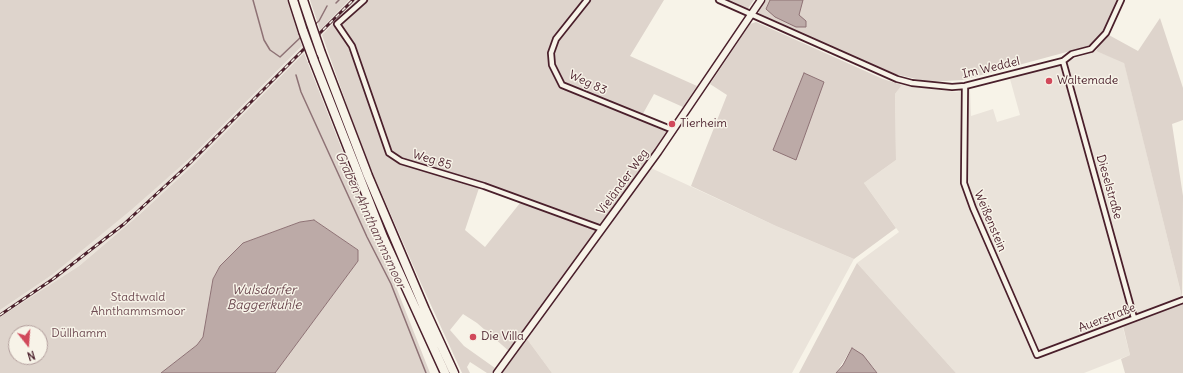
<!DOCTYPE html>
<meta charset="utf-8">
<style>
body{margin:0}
#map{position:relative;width:1183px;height:373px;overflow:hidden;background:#f7f3e8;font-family:Delius,sans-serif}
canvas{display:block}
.north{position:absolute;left:8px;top:325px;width:40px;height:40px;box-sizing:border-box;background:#f7f3e8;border:1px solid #b29e9c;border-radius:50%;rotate:163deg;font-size:11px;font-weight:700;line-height:16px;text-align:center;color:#4a1f2b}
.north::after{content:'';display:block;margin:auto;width:14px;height:18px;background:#d1495b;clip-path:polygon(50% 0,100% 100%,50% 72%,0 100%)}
</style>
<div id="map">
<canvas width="1183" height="373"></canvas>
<div class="north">N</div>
</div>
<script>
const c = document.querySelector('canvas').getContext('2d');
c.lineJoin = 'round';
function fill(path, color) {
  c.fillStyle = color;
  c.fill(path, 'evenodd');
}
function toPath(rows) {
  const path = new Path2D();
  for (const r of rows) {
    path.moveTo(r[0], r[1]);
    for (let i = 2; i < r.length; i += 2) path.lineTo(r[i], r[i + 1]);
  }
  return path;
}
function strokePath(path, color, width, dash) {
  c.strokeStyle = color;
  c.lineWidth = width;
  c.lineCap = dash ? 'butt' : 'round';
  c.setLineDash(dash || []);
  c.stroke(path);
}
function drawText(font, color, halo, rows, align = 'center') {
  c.font = font + ' Delius,sans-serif';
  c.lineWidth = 3;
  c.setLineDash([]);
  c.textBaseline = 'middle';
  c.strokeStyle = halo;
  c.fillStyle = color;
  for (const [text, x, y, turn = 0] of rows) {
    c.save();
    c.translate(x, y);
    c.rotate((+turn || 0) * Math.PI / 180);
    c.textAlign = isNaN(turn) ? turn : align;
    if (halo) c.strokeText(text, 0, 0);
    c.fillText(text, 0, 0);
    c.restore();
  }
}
const built = toPath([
 [349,0,356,0,193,165,140,214,79,266,0,317,0,310,52,275,189,159],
 [1096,51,1124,62,1182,297,1121,320,1130,355,1084,373,956,373,857,263,899,232,864,183,896,160,895,94,902,85,956,92,970,89,971,116,993,109,997,122,1020,115,1010,79,1059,64],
 [651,168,776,226,854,259,792,373,552,373,527,339]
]);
const green = toPath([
 [0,0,287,0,302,46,189,159,131,210,52,275,0,310],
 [310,0,349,0,320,30],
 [356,0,664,0,630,56,697,86,683,107,654,94,640,119,667,131,643,168,510,352,477,323,463,314,450,330,464,346,495,368,492,373,487,373,470,362,467,367,470,373,462,373,419,279,364,153,322,35],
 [479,188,520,203,485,247,465,230],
 [724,0,754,0,747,10],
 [766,0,1119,0,1103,32,1089,46,963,80,929,82,895,74,761,16,758,11],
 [1160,18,1183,88,1183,120,1172,124,1183,196,1182,297,1124,63,1096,51,1107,34,1138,51],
 [756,22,883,79,902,85,895,94,896,160,864,183,896,228,854,259,776,226,691,186,727,95,710,84,750,24],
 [304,53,430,373,275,373,358,261,358,250,314,220,300,222,243,243,220,266,213,279,204,337,197,345,161,373,0,373,0,317,79,266,140,214,193,165],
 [16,333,40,333,40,357,16,357],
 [857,263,956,373,877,373,873,367,852,348,836,373,799,373],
 [1183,303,1183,373,1125,373,1121,359,1130,355,1123,326],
 [527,339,552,373,502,373]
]);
const water = toPath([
 [770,0,803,0,799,15,806,21,806,27,796,27,775,17,766,9,770,0],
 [804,73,824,82,796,160,773,150,804,73],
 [314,220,358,250,358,261,275,373,161,373,197,345,203,337,213,279,220,266,243,243,300,222,314,220],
 [852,348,863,355,877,373,836,373,843,365,852,348]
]);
const stream = toPath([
 [253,0,264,40,270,50,280,57,302,36],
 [336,3,339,0],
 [314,25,319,21,327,6],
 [296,75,301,92,367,237,391,284,426,373]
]);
const street = toPath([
 [364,0,337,24,352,46,389,153,401,161,484,186,602,229],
 [587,0,556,39,551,53,552,65,562,85,673,130],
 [719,0,897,79,912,83,952,87,965,86,1063,61,1072,54,1091,49,1106,33,1121,0],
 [1063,61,1134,318],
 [965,86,964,183,973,208,1037,355,1183,300]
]);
const secondary = toPath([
 [497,373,658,152,761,0]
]);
const highway = toPath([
 [293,0,303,31],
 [303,0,311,24],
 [321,53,368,176,425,310,454,373],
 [314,61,383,237,445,373]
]);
const rail = toPath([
 [0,315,53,279,124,224,189,164,353,0]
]);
const highwayBridge = toPath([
 [311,24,321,53],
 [303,31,314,61]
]);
const markers = [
 [1049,81,4,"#d1495b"],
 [672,124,4,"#d1495b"],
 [473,337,4,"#d1495b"]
];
const streetNames = [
 ["Im Weddel",991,68,-13],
 ["Weg 83",588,83,25],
 ["Weg 85",432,160,17],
 ["Vieländer Weg",623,182,-54],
 ["Dieselstraße",1109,187,74],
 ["Weißenstein",990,221,67],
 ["Auerstraße",1107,318,-21]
];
const poiNames = [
 ["Waltemade",1057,81],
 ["Tierheim",680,124],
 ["Die Villa",481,337]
];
const parkNames = [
 ["Stadtwald",138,298],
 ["Ahnthammsmoor",138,312],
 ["Düllhamm",79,334]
];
const waterNames = [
 ["Graben Ahnthammsmoor",370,220,65],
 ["Wulsdorfer",264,290],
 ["Baggerkuhle",264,305]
];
fill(built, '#eae3da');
fill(green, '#ded4cc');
fill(water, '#bcaaa7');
strokePath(water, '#8e7275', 1);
strokePath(stream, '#8e7275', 1.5);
strokePath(street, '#4a1f2b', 8);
strokePath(secondary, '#4a1f2b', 9);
strokePath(highway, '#4a1f2b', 11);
strokePath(street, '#f7f3e8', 4.5);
strokePath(secondary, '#f7f3e8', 6);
strokePath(highway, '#f7f3e8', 8);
strokePath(rail, '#4a1f2b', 3);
strokePath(rail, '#f7f3e8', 1.5, [4.5]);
strokePath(highwayBridge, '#4a1f2b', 11, []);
strokePath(highwayBridge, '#f7f3e8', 8);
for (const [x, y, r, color] of markers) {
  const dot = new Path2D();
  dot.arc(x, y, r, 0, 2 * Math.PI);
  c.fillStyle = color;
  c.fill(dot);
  strokePath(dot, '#f7f3e8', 1.5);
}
drawText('12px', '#4a1f2b', '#f7f3e8', streetNames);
drawText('12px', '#4a1f2b', '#f7f3e8', poiNames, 'left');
drawText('12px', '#6f4c53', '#f7f3e8', parkNames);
drawText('italic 13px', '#6c4950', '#f7f3e8', waterNames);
</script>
